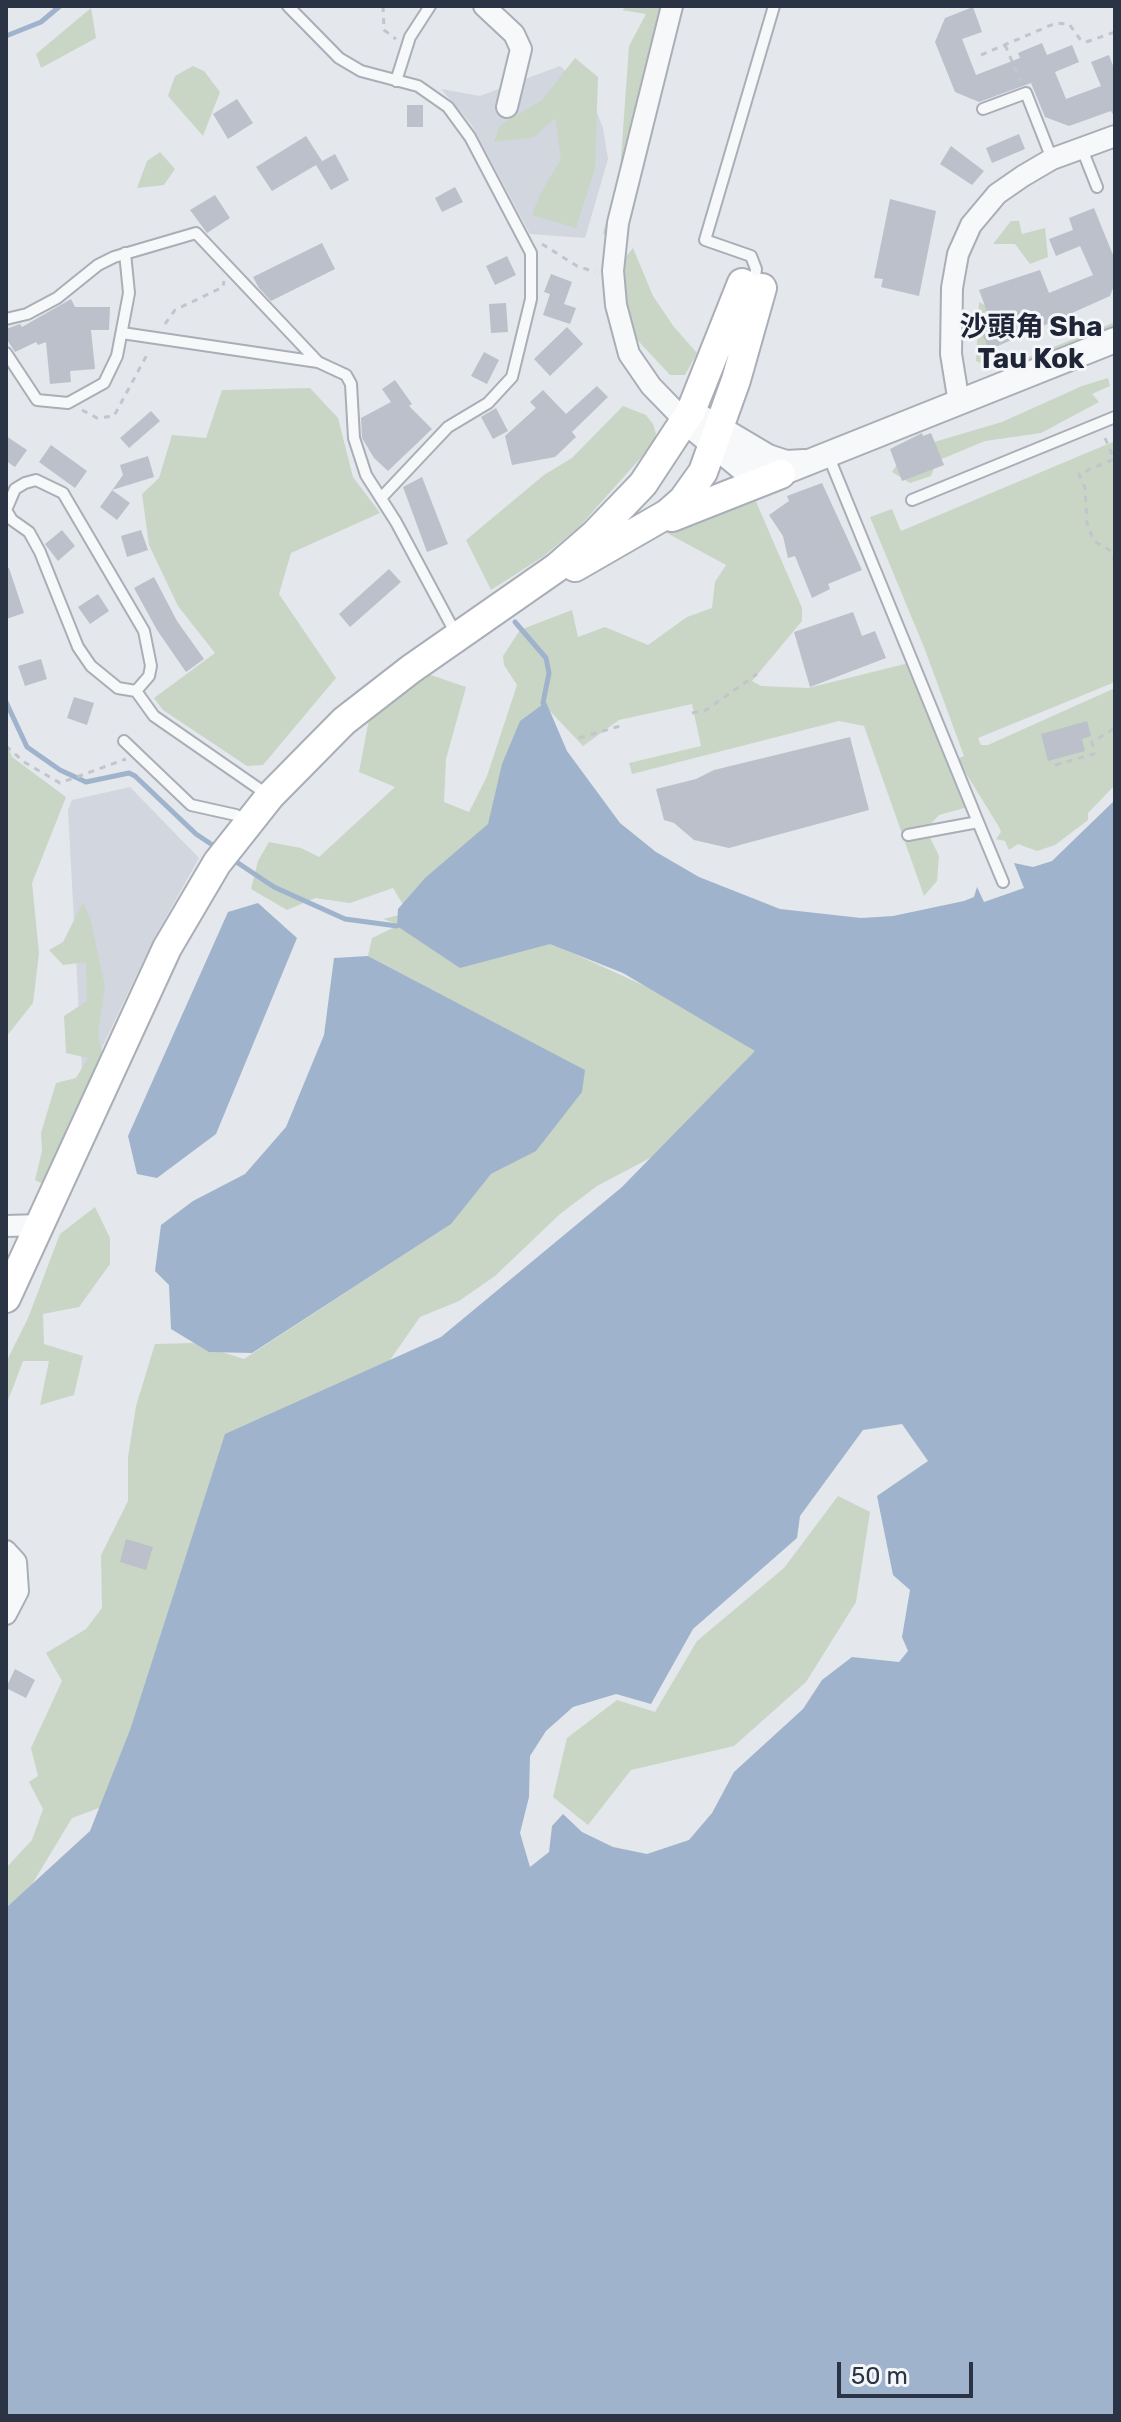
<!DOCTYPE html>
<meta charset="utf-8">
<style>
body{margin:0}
#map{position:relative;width:1121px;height:2422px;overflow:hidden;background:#e4e7ec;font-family:Rubik,sans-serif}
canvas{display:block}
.frame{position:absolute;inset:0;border:8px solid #2b3445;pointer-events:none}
.scale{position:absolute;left:837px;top:2362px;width:136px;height:36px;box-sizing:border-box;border:4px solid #2b3445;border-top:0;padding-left:10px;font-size:24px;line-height:28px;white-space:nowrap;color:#2b3445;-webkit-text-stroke:6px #f4f6f9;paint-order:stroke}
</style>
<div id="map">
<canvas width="1121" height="2422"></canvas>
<div class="frame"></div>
<div class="scale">50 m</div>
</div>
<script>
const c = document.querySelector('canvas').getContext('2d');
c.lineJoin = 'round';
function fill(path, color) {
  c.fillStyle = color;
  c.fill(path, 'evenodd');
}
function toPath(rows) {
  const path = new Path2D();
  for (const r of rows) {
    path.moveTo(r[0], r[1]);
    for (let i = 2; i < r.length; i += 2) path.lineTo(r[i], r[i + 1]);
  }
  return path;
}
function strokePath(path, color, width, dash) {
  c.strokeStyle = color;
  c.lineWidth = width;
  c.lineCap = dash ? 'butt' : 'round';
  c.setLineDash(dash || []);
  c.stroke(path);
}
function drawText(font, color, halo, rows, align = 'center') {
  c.font = font + ' Rubik,"Noto Sans SC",sans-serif';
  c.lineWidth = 6;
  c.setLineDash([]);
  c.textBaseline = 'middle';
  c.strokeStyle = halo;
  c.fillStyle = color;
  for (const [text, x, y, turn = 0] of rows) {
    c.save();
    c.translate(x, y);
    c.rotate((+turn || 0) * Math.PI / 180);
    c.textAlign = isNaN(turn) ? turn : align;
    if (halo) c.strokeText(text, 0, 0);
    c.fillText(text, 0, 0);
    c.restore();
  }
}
const built = toPath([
 [560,66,588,90,603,128,608,159,585,238,530,234,471,124,441,89,480,96],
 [130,787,199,858,152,942,83,1088,68,810,72,800]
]);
const green = toPath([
 [628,6,682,6,619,253,603,233,620,172,629,46,646,14,622,10],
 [91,8,96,38,41,68,36,54],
 [575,58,598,77,595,168,576,228,532,215,540,194,561,159,555,118,534,137,494,142,500,125,542,100],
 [193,66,204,71,220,92,203,136,168,96,175,76],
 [160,152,175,169,164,185,137,188,147,161],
 [1011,221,1019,221,1022,234,1045,228,1048,257,1030,264,1015,244,993,244],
 [633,248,653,296,674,327,697,353,685,375,670,375,629,331,614,271],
 [979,302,989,307,989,337,998,353,1022,360,1115,322,1115,342,1011,376,976,361],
 [1108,378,1110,386,1092,394,1099,402,1041,433,985,441,937,461,931,476,910,483,892,472,907,450,1002,422,1082,386],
 [310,388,338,418,353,477,380,513,291,553,279,594,336,678,263,765,247,766,163,710,154,698,215,653,178,606,149,545,142,494,159,478,172,435,206,438,222,390],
 [623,406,646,415,653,424,656,434,653,444,580,526,544,556,491,590,466,540,544,475,572,458],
 [1115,441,1115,682,978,738,981,745,988,745,1115,688,1115,785,1088,813,1088,820,1055,845,1037,851,1018,844,1009,850,1005,841,996,839,1001,832,999,827,959,762,968,807,939,815,926,829,939,856,937,881,924,896,864,726,839,721,632,774,629,763,701,746,692,704,619,720,583,746,549,710,529,729,546,941,647,987,733,1010,777,1066,665,1150,597,1186,560,1214,495,1276,459,1301,420,1317,371,1387,120,1800,72,1818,31,1886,6,1912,6,1868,32,1840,43,1809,29,1782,38,1776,31,1748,62,1681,46,1653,86,1629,102,1608,101,1555,128,1501,128,1457,136,1406,155,1344,193,1343,244,1359,446,1227,491,1174,529,1154,584,1070,368,956,372,938,397,926,419,932,383,919,408,913,393,888,350,903,315,898,287,910,251,889,258,861,269,842,301,848,319,857,395,787,359,772,370,714,428,674,466,687,446,759,444,802,469,812,487,776,517,685,504,665,503,656,520,630,572,610,578,637,605,627,648,645,687,617,712,608,715,582,726,565,665,532,754,497,802,608,802,621,752,681,761,686,808,688,909,663,957,759,964,756,924,647,870,517,892,509,901,531],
 [6,742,12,757,66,797,32,883,39,953,33,1003,6,1037],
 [83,902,91,921,105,987,98,1035,106,1068,51,1188,35,1180,42,1151,41,1133,56,1083,76,1078,88,1058,66,1053,64,1016,87,1001,86,962,63,965,49,950,63,942],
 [95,1207,110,1238,110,1264,79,1307,43,1314,44,1344,83,1356,74,1395,40,1405,49,1361,23,1361,6,1406,6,1362,28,1318,60,1234],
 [838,1496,870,1512,856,1602,806,1682,734,1746,631,1770,588,1825,553,1797,567,1738,617,1700,655,1712,697,1641,784,1568]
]);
const water = toPath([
 [546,702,567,751,620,823,656,852,699,877,780,909,861,918,893,916,964,901,974,897,977,887,984,902,1024,888,1014,863,1033,867,1052,861,1115,800,1115,2416,6,2416,6,1908,90,1831,130,1730,225,1434,441,1337,622,1187,755,1051,623,973,550,944,460,968,397,926,398,909,425,878,488,824,502,764,520,721],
 [902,1424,928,1461,877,1496,893,1575,910,1590,902,1637,908,1651,899,1662,852,1657,822,1680,803,1709,734,1772,712,1813,689,1840,647,1854,613,1847,582,1832,563,1814,552,1826,549,1852,530,1867,520,1833,529,1797,530,1756,546,1731,573,1707,616,1694,651,1704,693,1629,797,1538,800,1516,863,1430],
 [258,903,297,938,216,1134,157,1178,137,1174,128,1136,228,912],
 [368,956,585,1070,582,1092,536,1151,491,1174,451,1224,252,1353,209,1352,171,1329,169,1285,155,1271,161,1225,193,1201,245,1174,286,1127,324,1035,334,958]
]);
const stream = toPath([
 [6,36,41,22,60,6],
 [515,622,546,658,549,673,543,703],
 [6,702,27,747,60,770,86,782,129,773,135,776,196,834,217,848],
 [232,859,274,887,345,919,397,926]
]);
const building = toPath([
 [973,7,982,32,962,39,976,75,1020,58,1018,53,1042,43,1047,55,1072,45,1079,62,1055,72,1066,99,1101,86,1091,62,1109,55,1115,71,1115,118,1111,111,1069,126,1045,117,1031,83,979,102,955,92,935,42,945,18],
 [237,99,253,123,228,139,213,114],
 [407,105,423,105,423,127,407,127],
 [1019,134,1025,149,992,163,986,148],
 [306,136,322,161,317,164,335,154,349,180,331,190,316,165,272,191,256,167],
 [951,146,984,171,972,185,940,164],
 [455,187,463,202,442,212,435,198],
 [215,195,230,218,207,233,190,210],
 [890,199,936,211,919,296,881,287,883,279,874,278],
 [1094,208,1115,260,1115,283,1110,296,989,350,980,327,986,325,984,319,989,317,979,290,1040,270,1049,293,1093,275,1080,246,1056,256,1049,239,1073,230,1069,218],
 [322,243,335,269,271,301,259,288,253,277],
 [507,256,516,275,495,285,486,266],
 [551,274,572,282,564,304,576,308,570,324,543,315,550,294,544,292],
 [71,299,75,307,110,307,109,330,91,330,95,369,70,371,71,382,50,384,46,342,38,345,36,342,15,352,6,338,6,329,20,324,22,327],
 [506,303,508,332,491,333,489,304],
 [567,327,583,344,550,376,534,359],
 [484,352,499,360,487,384,471,376],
 [395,380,412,404,409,406,432,429,388,471,374,458,362,438,361,418,391,402,382,389],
 [597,386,608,397,572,432,576,437,555,457,512,465,505,436,536,408,530,402,543,390,566,414],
 [496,408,508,431,493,439,481,417],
 [151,411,160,421,129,448,120,438],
 [922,433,923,436,931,433,944,465,902,481,890,449],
 [6,436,27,450,15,467,6,461],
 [51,445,87,471,75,488,39,462],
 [148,456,154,477,112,490,130,503,117,520,100,507,123,475,120,465],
 [422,477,448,544,427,552,403,487],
 [822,483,862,570,828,584,830,589,812,598,795,556,788,558,783,536,769,515,789,501,787,496],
 [62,530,75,546,58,561,45,544],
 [141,530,148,550,127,557,121,536],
 [6,568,9,568,24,613,6,619],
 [389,569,401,582,350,627,339,614],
 [154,577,177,621,204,659,186,672,157,630,134,588],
 [98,594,109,611,90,624,78,607],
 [853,612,862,636,875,631,886,658,810,687,794,632],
 [41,659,47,679,25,686,18,666],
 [74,697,94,703,87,725,67,718],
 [1087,721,1091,736,1082,739,1085,751,1048,761,1041,734],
 [850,737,869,810,729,848,694,840,674,823,664,820,656,789,696,779,714,770],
 [126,1539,153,1547,146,1570,120,1562],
 [15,1669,35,1680,26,1698,6,1688]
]);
const path = toPath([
 [383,6,384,30,396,39],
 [1005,45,1021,82],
 [981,55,1056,23,1069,24,1080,39,1086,42,1115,32],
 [542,244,577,266,595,272],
 [165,324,175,310,223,287,224,281],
 [82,410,97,418,114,416,149,351],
 [1105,438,1114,459,1079,474,1085,488,1087,523,1094,541,1111,551,1115,562],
 [692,713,706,710,757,674],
 [579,738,620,726],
 [6,746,24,762,60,783,126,759],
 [1055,765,1094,754,1092,742,1115,728]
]);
const service = toPath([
 [288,6,339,58,361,71,418,86,448,107,470,137,531,253,531,299,512,377,488,403,448,427,381,498],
 [396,81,410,37,430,6],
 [983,109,1026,93,1052,159],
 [1082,149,1097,187],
 [754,288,756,269,751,256,705,240,774,6],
 [6,319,27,314,57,298,98,265,114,257,196,233,318,362],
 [122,333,318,362,346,375,351,384,354,438,366,475,396,522,457,636],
 [6,353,37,400,68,403,104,383,117,356,129,293,125,253],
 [828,455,978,822,908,835],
 [912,500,1115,417],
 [136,691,149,676,151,666,144,631,63,493,36,480,25,483,15,489,6,510,12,520,29,532,40,552,78,647,91,666,118,688,136,691,154,716,268,795],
 [124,741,191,805,236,815,248,823],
 [978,822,1003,882]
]);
const minor = toPath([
 [484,6,514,34,521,49,507,107],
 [672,6,618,223,613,271,616,305,629,354,651,386,685,421],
 [959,403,951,354,952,288,958,254,971,225,997,194,1023,176,1052,159,1115,136],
 [6,1226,41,1225],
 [6,1551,16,1562,18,1591,6,1614]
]);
const tertiary = toPath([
 [704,419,768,457,786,463,804,462],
 [685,421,742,468,755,475,774,476,1115,340]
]);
const secondary = toPath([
 [672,517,781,474],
 [575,567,667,514,683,500,703,472,736,380,762,288],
 [6,1298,167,948,217,863,270,796,344,721,411,669,556,568,595,534,643,484,691,411,742,283]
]);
const districtNames = [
 ["沙頭角 Sha",1031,328],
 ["Tau Kok",1031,360]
];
fill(built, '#d2d6de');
fill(green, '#c9d6c5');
fill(water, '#9fb4cc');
strokePath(stream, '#9fb4cc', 5);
fill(building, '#bbc0ca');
strokePath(service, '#a9aeb7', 14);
strokePath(minor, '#a9aeb7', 24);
strokePath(tertiary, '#a9aeb7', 28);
strokePath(secondary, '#a9aeb7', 32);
strokePath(path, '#c2c5cb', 3, [6, 6]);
strokePath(service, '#f7f8fa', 10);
strokePath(minor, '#f7f8fa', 20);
strokePath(tertiary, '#f7f8fa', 24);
strokePath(secondary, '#fff', 28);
drawText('bold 28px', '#1d2536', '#f4f6f9', districtNames);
</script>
